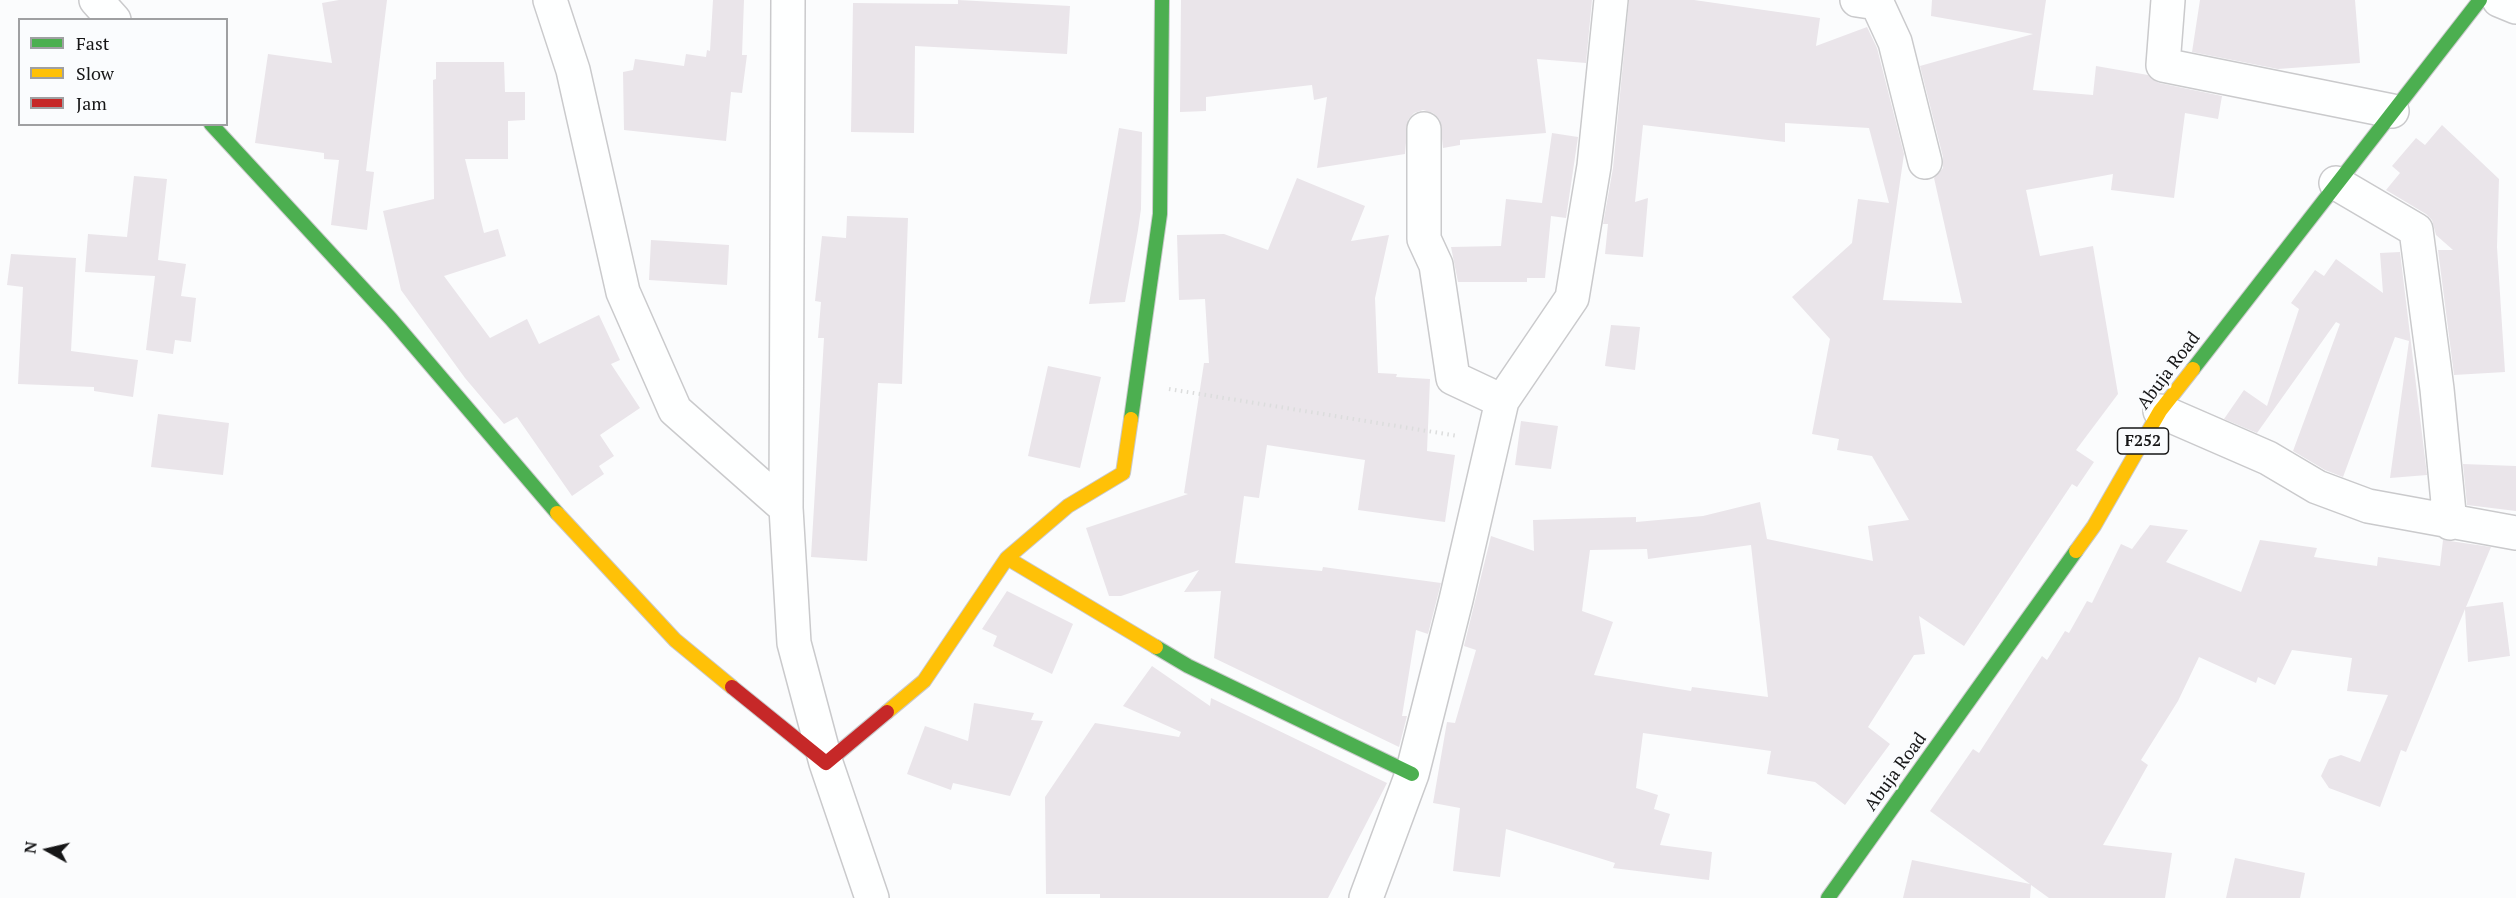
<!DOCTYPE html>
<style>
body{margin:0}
#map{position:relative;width:2516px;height:898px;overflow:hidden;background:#fbfcfd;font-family:"PT Serif",serif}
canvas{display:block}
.legend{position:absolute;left:18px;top:18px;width:210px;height:108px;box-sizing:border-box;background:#fafcfe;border:2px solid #9fa0a2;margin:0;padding:8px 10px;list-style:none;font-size:18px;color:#161617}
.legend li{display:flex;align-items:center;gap:12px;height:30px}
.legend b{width:30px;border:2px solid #9fa0a2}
.north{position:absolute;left:18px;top:820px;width:60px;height:60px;-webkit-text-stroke:4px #fafcfe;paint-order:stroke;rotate:278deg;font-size:16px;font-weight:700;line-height:24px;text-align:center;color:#161617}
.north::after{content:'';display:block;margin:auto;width:21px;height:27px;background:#161617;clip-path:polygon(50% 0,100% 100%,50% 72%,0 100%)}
</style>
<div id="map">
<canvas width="2516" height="898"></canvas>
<ul class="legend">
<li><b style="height:8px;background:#4caf50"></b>Fast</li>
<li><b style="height:8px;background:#ffc107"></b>Slow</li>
<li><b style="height:8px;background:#c62828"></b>Jam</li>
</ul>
<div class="north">N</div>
</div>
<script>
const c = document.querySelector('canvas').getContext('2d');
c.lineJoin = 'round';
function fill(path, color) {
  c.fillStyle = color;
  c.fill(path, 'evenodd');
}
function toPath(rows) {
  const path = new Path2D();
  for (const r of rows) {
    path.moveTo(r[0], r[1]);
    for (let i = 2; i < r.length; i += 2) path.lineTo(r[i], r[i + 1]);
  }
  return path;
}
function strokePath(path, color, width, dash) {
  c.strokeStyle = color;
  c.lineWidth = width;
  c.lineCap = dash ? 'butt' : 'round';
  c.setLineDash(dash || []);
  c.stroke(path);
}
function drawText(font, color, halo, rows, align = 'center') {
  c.font = font + ' "PT Serif",serif';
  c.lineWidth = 5;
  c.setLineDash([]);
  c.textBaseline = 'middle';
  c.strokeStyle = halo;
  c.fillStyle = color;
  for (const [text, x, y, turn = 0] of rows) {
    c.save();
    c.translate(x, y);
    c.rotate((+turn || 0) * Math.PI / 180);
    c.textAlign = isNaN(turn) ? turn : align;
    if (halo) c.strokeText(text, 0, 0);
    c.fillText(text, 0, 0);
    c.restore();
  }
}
const building = toPath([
 [339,0,387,0,366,171,374,172,367,230,331,225,339,160,324,159,324,153,255,143,268,54,332,63,322,3],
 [713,0,744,0,742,55,747,55,742,93,731,92,726,141,624,130,623,72,633,70,635,59,684,66,686,54,706,57,707,50,710,51],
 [958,0,1070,6,1067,54,915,46,914,133,851,132,853,3,958,4],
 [1181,0,1592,0,1586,63,1537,59,1546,133,1460,140,1460,145,1443,148,1440,120,1433,113,1423,110,1414,113,1408,120,1405,154,1317,168,1327,97,1314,100,1312,85,1206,97,1206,111,1180,112],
 [1629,0,1694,0,1820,18,1816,46,1867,27,1877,48,1904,154,1883,300,1962,303,1934,178,1943,168,1943,157,1920,66,2033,34,1931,16,1932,0,2046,0,2033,90,2093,95,2096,66,2148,75,2159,83,2222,96,2218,119,2185,113,2174,198,2111,190,2113,174,2026,190,2040,256,2093,246,2118,394,2076,450,2094,462,2077,487,2072,484,1964,646,1919,616,1925,654,1914,655,1868,727,1890,744,1845,805,1815,782,1767,774,1771,751,1643,733,1636,788,1658,795,1654,809,1670,814,1660,845,1712,852,1709,880,1613,868,1615,863,1506,829,1500,877,1453,871,1460,808,1433,803,1447,722,1455,723,1476,650,1464,646,1491,536,1534,551,1533,520,1636,517,1636,522,1703,516,1760,502,1767,539,1873,561,1868,526,1909,520,1872,456,1837,450,1839,439,1812,434,1830,339,1792,297,1852,243,1858,199,1889,203,1869,128,1785,123,1785,142,1643,125,1635,202,1648,198,1643,257,1605,254,1608,224,1603,224,1613,168],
 [1751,545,1768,697,1692,687,1691,691,1594,675,1613,622,1582,611,1590,550,1647,549,1648,559],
 [2200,0,2355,0,2360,63,2278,69,2192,52],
 [436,62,504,62,505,92,525,92,525,120,508,121,508,159,465,159,484,233,498,229,506,256,444,276,490,338,527,319,539,344,599,315,620,360,611,364,640,408,600,435,614,456,599,466,604,474,572,496,517,417,504,424,465,378,401,290,383,211,434,199,433,80,436,79],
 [2442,125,2499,179,2497,247,2505,372,2454,375,2438,250,2453,250,2436,235,2432,220,2426,214,2386,190,2400,173,2392,166,2416,138,2425,145],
 [1119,128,1142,132,1141,209,1138,230,1125,302,1089,304],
 [1552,133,1578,137,1566,218,1551,216,1545,278,1527,278,1527,282,1458,282,1451,247,1501,246,1506,199,1542,203],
 [134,176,167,179,158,260,186,264,181,296,196,298,191,342,175,340,173,354,146,350,155,276,85,272,88,234,127,237],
 [1297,178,1365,206,1351,241,1389,235,1375,298,1378,373,1397,374,1396,377,1430,379,1427,451,1455,455,1445,522,1358,510,1365,460,1267,445,1259,498,1244,496,1235,563,1322,571,1323,567,1441,583,1428,634,1416,630,1402,716,1407,716,1399,747,1214,658,1221,591,1184,592,1199,570,1121,596,1109,596,1086,528,1188,494,1184,493,1204,363,1209,363,1205,299,1179,300,1177,235,1224,234,1268,250],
 [847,216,908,218,902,384,878,383,867,561,811,557,824,338,818,338,821,302,815,301,822,236,846,238],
 [651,240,729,245,727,285,649,280],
 [2400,252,2427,475,2390,478,2409,341,2395,337,2343,477,2325,470,2293,451,2340,324,2336,322,2257,433,2224,419,2244,390,2267,406,2299,309,2291,303,2315,270,2324,276,2336,259,2383,293,2380,253],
 [11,254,76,258,71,351,138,360,133,397,94,391,94,387,18,384,23,287,7,285],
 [1611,325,1640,327,1635,370,1605,366],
 [1048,366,1101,377,1080,468,1028,456],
 [158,414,229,423,223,475,151,467],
 [1521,421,1558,426,1551,469,1515,465],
 [2463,464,2516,466,2516,511,2467,505],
 [2150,525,2188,530,2166,562,2241,592,2260,540,2317,548,2314,557,2377,566,2378,557,2440,566,2443,540,2491,547,2466,607,2503,602,2510,656,2468,662,2465,609,2406,752,2401,750,2380,807,2329,788,2321,776,2329,759,2341,755,2360,762,2388,695,2347,691,2352,658,2292,650,2275,685,2258,677,2256,683,2199,657,2178,701,2141,760,2148,765,2103,845,2172,853,2165,898,2049,898,2031,885,2030,898,1903,898,1912,860,2030,884,1930,811,1973,749,1979,753,2042,656,2047,660,2065,631,2069,633,2087,601,2092,603,2121,544,2132,549],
 [1007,591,1073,624,1052,674,993,646,997,636,982,629],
 [1152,666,1210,706,1211,698,1387,783,1328,898,1100,898,1100,894,1046,894,1045,797,1095,723,1179,737,1181,732,1123,706],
 [974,703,1034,713,1031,720,1043,721,1010,796,953,783,951,790,907,774,925,726,968,741],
 [2235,858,2305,873,2300,898,2226,898]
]);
const path = toPath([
 [1169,389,1458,436]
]);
const street = toPath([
 [96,0,114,20],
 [550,0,573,70,623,292,675,410,786,508],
 [788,0,786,508,794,643,826,763,872,898],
 [1857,0,1877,3,1895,42,1925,162],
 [2168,0,2163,65,2392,111],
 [2499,0,2516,7],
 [1424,129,1424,239,1436,265,1453,378,1502,401],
 [2336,183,2416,230,2437,389,2450,523],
 [2160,411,2268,458,2317,487,2368,506,2516,533],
 [1366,898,1412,774,1456,600,1502,401,1572,298,1594,166,1611,0]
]);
const fast = toPath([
 [211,124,391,319,557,513],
 [2193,369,2480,0],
 [1131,419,1160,214,1162,0],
 [1156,647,1188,666,1412,774],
 [1828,898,2076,551]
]);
const slow = toPath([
 [1131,419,1123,473,1068,506,1007,558,1156,647],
 [557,513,675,640,732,687],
 [2076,551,2094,526,2160,411,2193,369],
 [887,712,924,681,1007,558]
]);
const jam = toPath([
 [732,687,826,763,887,712]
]);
const shields = [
 [2143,441,51]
];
const shieldNames = [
 ["F252",2143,441]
];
const streetNames = [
 ["Abuja Road",2169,371,-53],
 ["Abuja Road",1896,772,-54]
];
fill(building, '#eae5ea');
strokePath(street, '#cacacc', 36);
strokePath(fast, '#cacacc', 16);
strokePath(slow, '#cacacc', 16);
strokePath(jam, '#cacacc', 16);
strokePath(path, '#dcdddd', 4, [1.5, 4.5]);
strokePath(street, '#feffff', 33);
strokePath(fast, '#4caf50', 14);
strokePath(slow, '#ffc107', 14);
strokePath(jam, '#c62828', 14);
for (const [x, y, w] of shields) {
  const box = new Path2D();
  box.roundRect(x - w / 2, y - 13, w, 26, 4.5);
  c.fillStyle = '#fafcfe';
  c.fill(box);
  strokePath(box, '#161617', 1.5);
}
drawText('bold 16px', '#161617', null, shieldNames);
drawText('18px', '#161617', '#fafcfe', streetNames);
</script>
